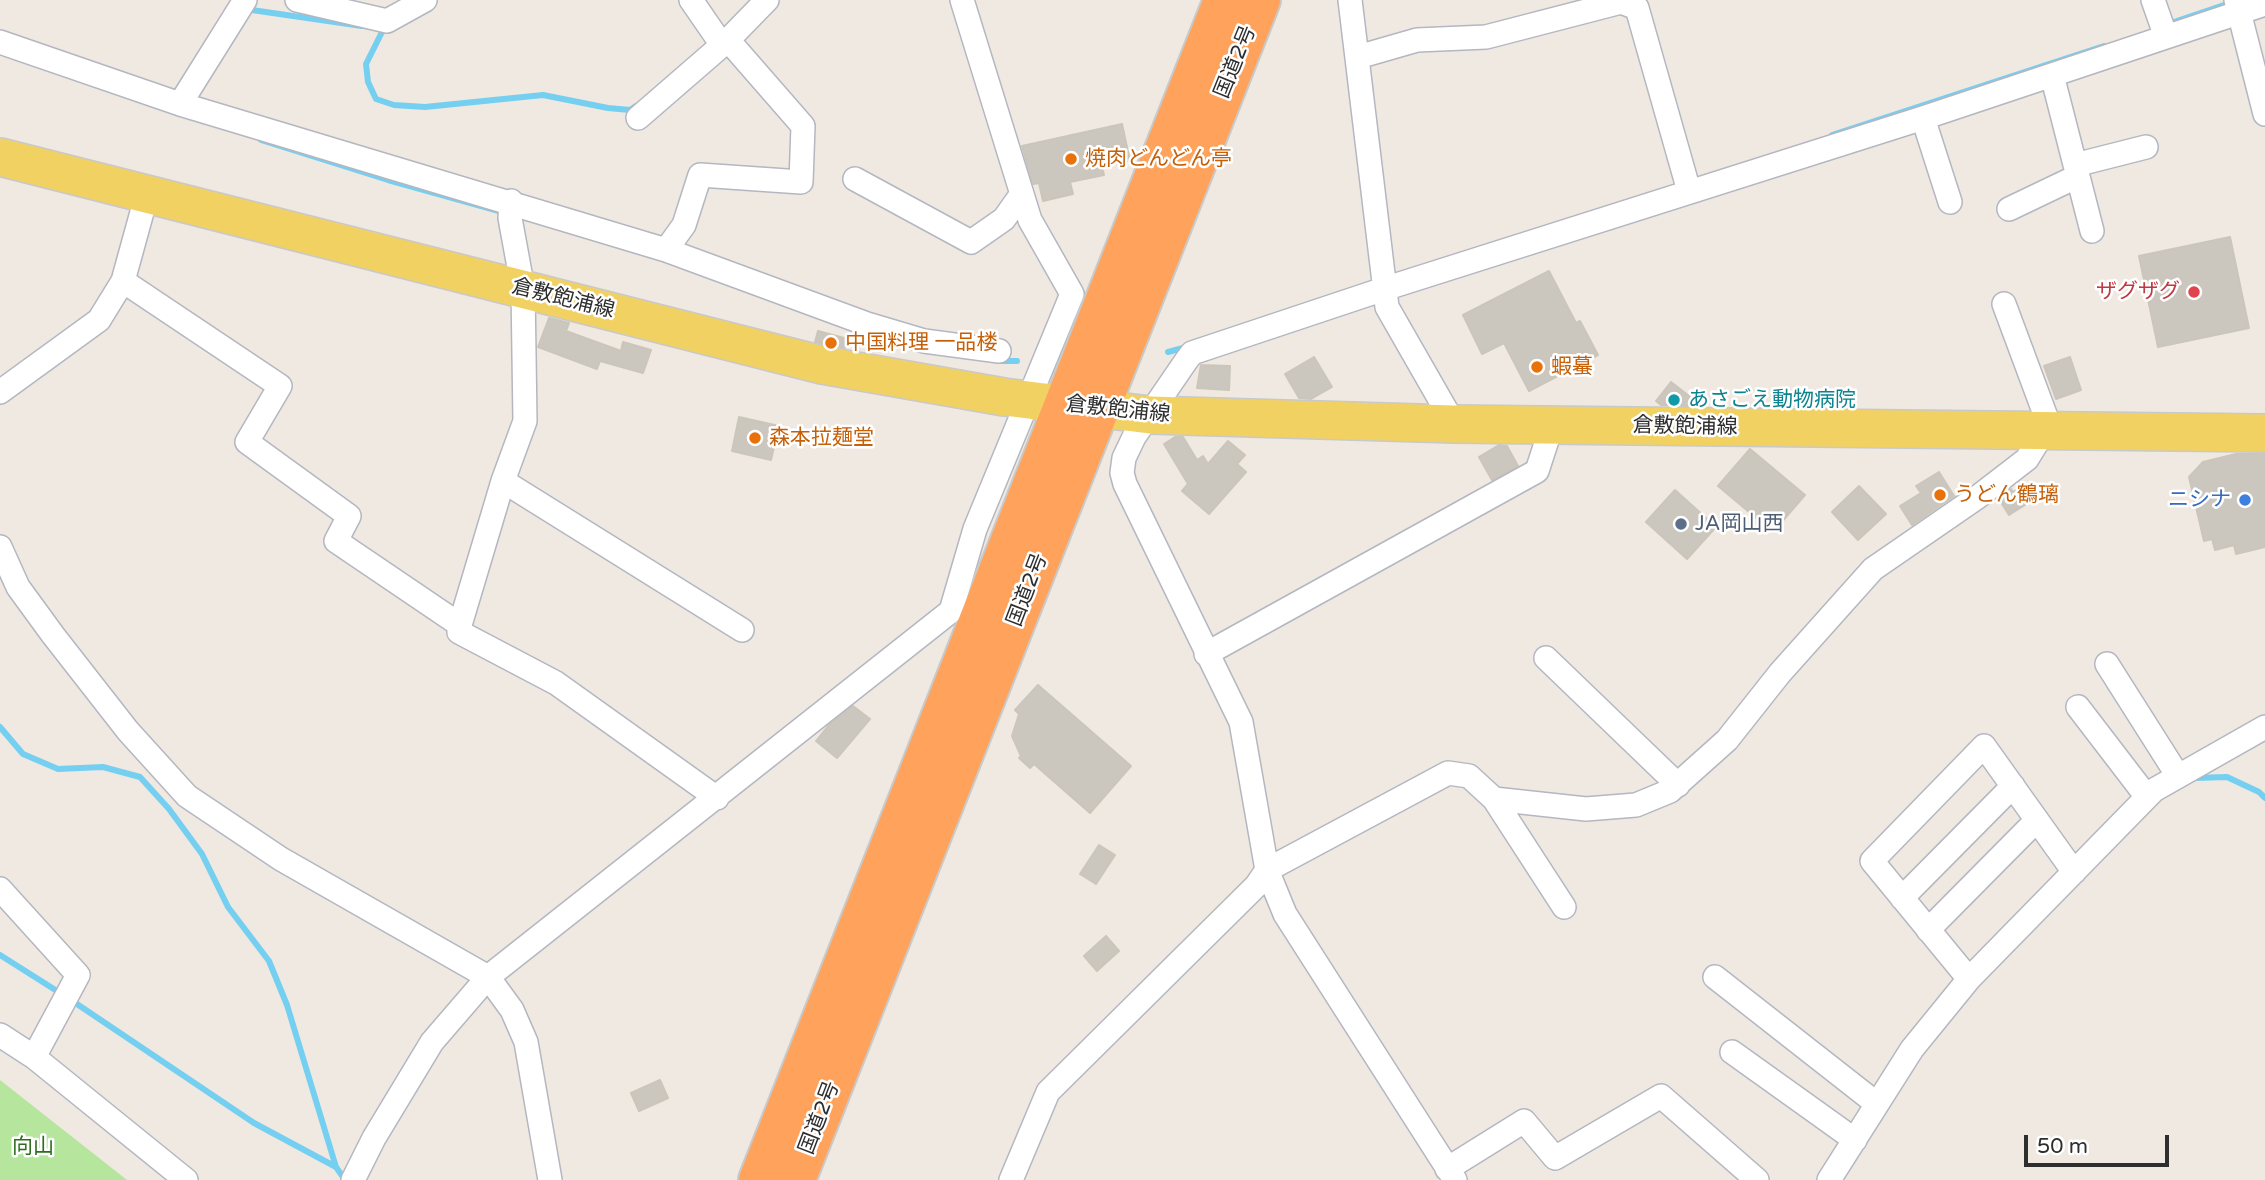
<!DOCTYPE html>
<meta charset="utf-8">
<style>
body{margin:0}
#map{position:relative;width:2265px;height:1180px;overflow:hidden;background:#efe9e1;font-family:"Varela Round",sans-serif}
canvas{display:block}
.scale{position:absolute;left:2024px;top:1135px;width:145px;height:32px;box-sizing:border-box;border:4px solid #2e2e2e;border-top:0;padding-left:9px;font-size:21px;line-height:24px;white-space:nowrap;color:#2e2e2e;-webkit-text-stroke:5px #fff;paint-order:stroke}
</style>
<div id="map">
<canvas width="2265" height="1180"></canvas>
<div class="scale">50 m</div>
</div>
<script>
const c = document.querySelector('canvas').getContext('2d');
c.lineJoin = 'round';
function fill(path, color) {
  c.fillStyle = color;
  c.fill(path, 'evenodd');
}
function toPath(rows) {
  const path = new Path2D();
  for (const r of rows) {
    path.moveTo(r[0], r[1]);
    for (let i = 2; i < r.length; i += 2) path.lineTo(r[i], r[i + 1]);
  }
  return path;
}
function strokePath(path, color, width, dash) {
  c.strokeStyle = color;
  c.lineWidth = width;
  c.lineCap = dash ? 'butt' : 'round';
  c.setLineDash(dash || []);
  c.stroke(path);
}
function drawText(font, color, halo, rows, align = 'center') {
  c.font = font + ' "Varela Round","Noto Sans JP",sans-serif';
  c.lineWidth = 5;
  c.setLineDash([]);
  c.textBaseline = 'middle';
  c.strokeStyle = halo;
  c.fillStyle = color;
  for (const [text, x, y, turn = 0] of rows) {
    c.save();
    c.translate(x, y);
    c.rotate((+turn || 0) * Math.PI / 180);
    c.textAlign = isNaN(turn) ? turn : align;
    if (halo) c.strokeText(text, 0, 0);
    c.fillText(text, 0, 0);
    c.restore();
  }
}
const green = toPath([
 [0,1080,127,1180,0,1180]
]);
const stream = toPath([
 [245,9,362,26],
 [2168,24,2230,3],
 [379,29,383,30,366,64,368,82,376,99,394,105,425,107,543,95,608,108,630,110,636,106],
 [1832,135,2104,46],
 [261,140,388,180,499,211],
 [1168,352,1187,347],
 [997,361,1017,361],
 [0,727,23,754,58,769,103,767,140,777,169,809,202,854,228,907,269,961,287,1005,336,1167,343,1177],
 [2195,778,2227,777,2259,792,2265,798],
 [0,955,57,991],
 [71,1000,254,1123,336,1167]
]);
const building = toPath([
 [1122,124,1130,161,1102,167,1104,175,1070,182,1073,194,1043,201,1039,183,1033,184,1022,146,1122,124],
 [2230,237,2249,328,2158,347,2139,256,2230,237],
 [1549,271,1576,323,1580,321,1598,355,1529,391,1504,343,1482,354,1463,315,1549,271],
 [549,318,569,323,566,331,621,351,623,342,651,350,643,373,600,361,597,369,538,347,549,318],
 [818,331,848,339,845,348,815,342,818,331],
 [1314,357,1332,387,1311,399,1299,398,1285,374,1314,357],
 [2070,357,2081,390,2056,399,2044,366,2070,357],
 [1201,365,1230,366,1229,390,1197,388,1201,365],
 [1671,382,1693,399,1688,406,1661,405,1656,401,1671,382],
 [739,417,779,426,771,460,732,451,739,417],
 [1175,437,1183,437,1197,460,1203,456,1208,464,1228,441,1245,455,1237,464,1246,472,1209,514,1182,491,1188,484,1164,444,1175,437],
 [1499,445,1507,446,1518,466,1492,480,1479,457,1499,445],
 [1750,449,1805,495,1773,532,1718,486,1750,449],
 [2236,454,2265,454,2265,547,2236,554,2234,545,2215,550,2212,539,2204,541,2189,477,2203,462,2236,454],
 [1939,472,1954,496,1912,525,1900,506,1921,493,1916,486,1939,472],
 [2028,484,2036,498,2009,515,1999,499,2011,489,2013,492,2028,484],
 [1859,486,1886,514,1858,540,1832,512,1859,486],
 [1675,490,1716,527,1687,559,1646,522,1675,490],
 [1038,685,1131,766,1090,813,1034,764,1030,768,1019,758,1021,756,1012,736,1019,714,1015,710,1038,685],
 [853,706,870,719,837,758,816,741,828,726,853,706],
 [1099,845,1115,855,1096,884,1080,874,1099,845],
 [1106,936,1119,951,1097,971,1084,956,1106,936],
 [660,1080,668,1098,639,1111,631,1093,660,1080]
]);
const street = toPath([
 [297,0,387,21,425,0],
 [691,0,722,45],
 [1350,0,1387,307,1454,424],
 [2153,0,2166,37],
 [2236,0,2265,114],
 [0,42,180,104,666,250,867,324,924,341,999,351],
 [1358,57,1417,40,1486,37,1621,2,1637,8,1689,191],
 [2052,75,2092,231],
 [180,104,245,0],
 [638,118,728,40,767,0],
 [1923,118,1950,202],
 [2075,165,2146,147],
 [855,179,971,242,1004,219,1021,195],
 [2009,209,2078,176],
 [666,250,684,225,700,175,801,182,803,126,728,40],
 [123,281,280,386,247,442,349,516,336,541,460,625,459,632,556,683,717,798],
 [2004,304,2052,433],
 [0,392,99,320,123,281,147,194],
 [503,481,742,630],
 [0,547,18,587,53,635,128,731,187,796,281,859,488,977,512,1010,526,1042,550,1180],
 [460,625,503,481,525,421,523,289,510,218,511,201],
 [1206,654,1537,471,1552,425],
 [1546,658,1678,785],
 [2107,664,2178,776],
 [2078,707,2147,797],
 [1494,799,1564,907],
 [0,889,78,975,34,1057],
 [1902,898,2013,786],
 [1928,930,2037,820],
 [1715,977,1877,1104],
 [1969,979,1872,861,1984,746,2074,872],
 [0,1035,34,1057,186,1180],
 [1732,1052,1855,1140],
 [1447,1169,1524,1121,1555,1158,1661,1096,1757,1180],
 [353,1180,374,1138,432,1042,488,977,951,611,975,529,1072,294,1030,220,962,0],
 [1011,1180,1048,1092,1256,886,1267,870,1448,773,1469,776,1494,799,1586,809,1636,805,1670,791,1727,740,1780,673,1873,569,1979,496,2027,459,2043,433],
 [1455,1180,1285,914,1267,870,1241,722,1125,484,1122,473,1124,458,1134,437,1186,361,1192,353,1384,289,1923,118,2265,4],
 [1829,1180,1912,1049,1969,979,2154,790,2265,727]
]);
const primary = toPath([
 [0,157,822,365,1004,397,1150,415,1454,424,2265,433]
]);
const highway = toPath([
 [758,1180,1223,0],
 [796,1180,1261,0]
]);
const markers = [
 [1071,159,7,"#e8710a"],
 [2194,292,7,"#e0444e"],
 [831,343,7,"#e8710a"],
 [1537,367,7,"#e8710a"],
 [1674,400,7,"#0f9aa8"],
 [755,438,7,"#e8710a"],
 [1940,495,7,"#e8710a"],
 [2245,500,7,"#3f7fe0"],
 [1681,524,7,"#5c6f8a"]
];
const streetNames = [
 ["国道2号",1236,62,-68],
 ["倉敷飽浦線",563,299,14],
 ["倉敷飽浦線",1118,410,6],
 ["倉敷飽浦線",1685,427,1],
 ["国道2号",1028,590,-69],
 ["国道2号",820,1118,-69]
];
const foodNames = [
 ["焼肉どんどん亭",1085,159],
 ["中国料理 一品楼",845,343],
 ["蝦蟇",1551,367],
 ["森本拉麺堂",769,438],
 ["うどん鶴璃",1954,495]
];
const healthNames = [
 ["ザグザグ",2180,292]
];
const cultureNames = [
 ["あさごえ動物病院",1688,400]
];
const shopNames = [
 ["ニシナ",2231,500]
];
const serviceNames = [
 ["JA岡山西",1695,524]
];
const parkNames = [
 ["向山",33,1147]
];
fill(green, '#b6e59e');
strokePath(stream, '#75cff0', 6);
fill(building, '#cbc7bf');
strokePath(building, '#cbc5ba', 2);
strokePath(street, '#b4b7c1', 26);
strokePath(primary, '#c9c9c9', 40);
strokePath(highway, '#c9c9c9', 42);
strokePath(street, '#fff', 23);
strokePath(primary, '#f2d163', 37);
strokePath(highway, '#ffa35c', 38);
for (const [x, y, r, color] of markers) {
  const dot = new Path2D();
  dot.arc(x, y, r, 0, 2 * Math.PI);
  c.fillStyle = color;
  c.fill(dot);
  strokePath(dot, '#fff', 2.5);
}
drawText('21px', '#2e2e2e', '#fff', streetNames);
drawText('21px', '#c56008', '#fff', foodNames, 'left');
drawText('21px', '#be3a42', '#fff', healthNames, 'right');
drawText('21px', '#0d838f', '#fff', cultureNames, 'left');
drawText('21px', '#366cbe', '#fff', shopNames, 'right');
drawText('21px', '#4e5e75', '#fff', serviceNames, 'left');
drawText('21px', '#2c6e1b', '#fff', parkNames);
</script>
